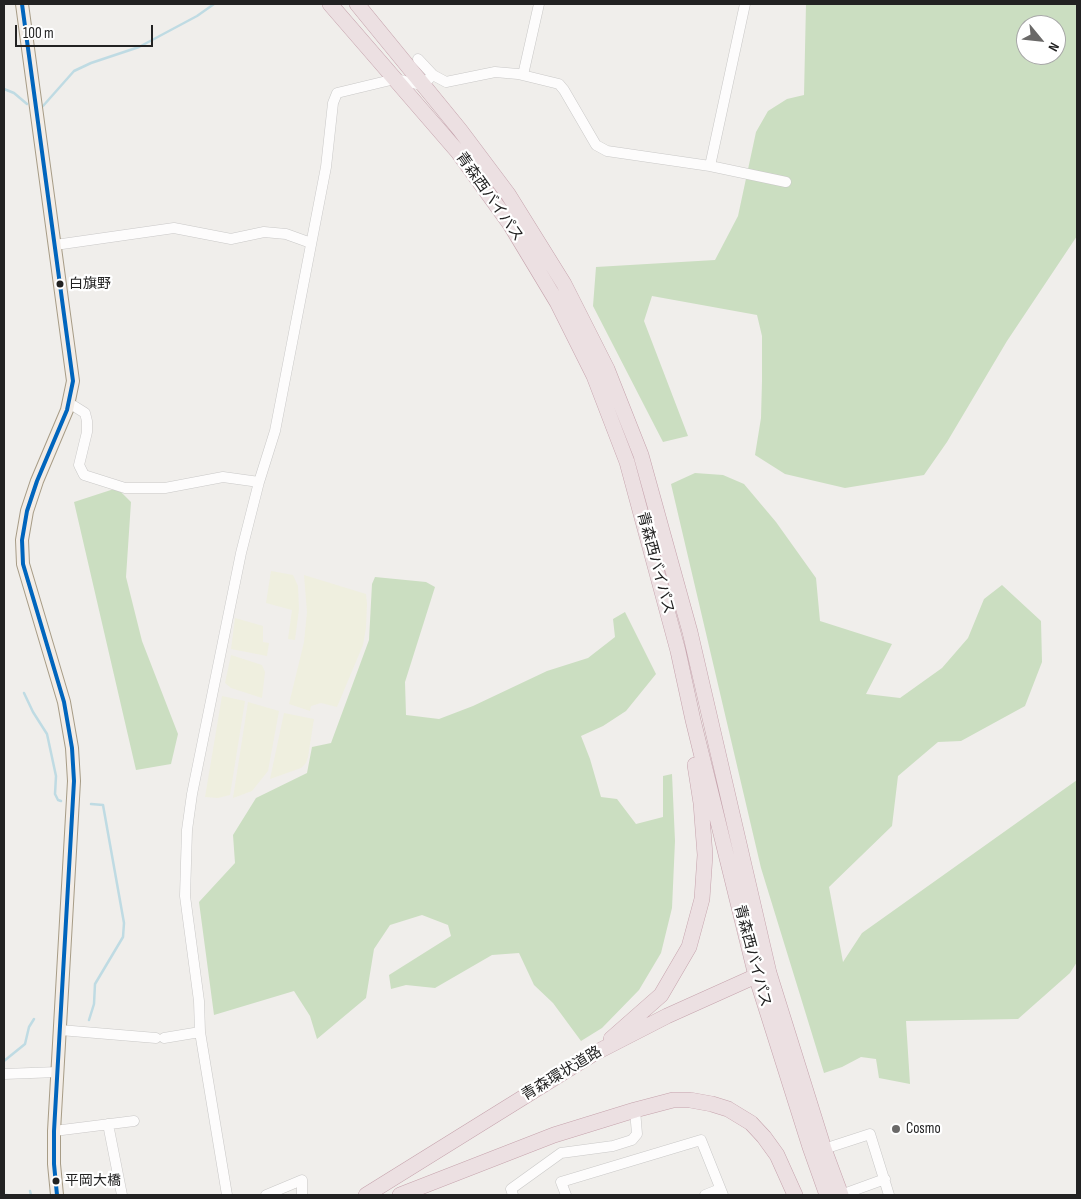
<!DOCTYPE html>
<meta charset="utf-8">
<style>
body{margin:0}
#map{position:relative;width:1081px;height:1199px;overflow:hidden;background:#f0eeeb;font-family:"Sofia Sans Condensed",sans-serif}
canvas{display:block}
.frame{position:absolute;inset:0;border:5px solid #222;pointer-events:none}
.north{position:absolute;left:1016px;top:15px;width:50px;height:50px;box-sizing:border-box;background:#fff;border:1px solid #a7a7a7;border-radius:50%;rotate:118deg;font-size:14px;font-weight:700;line-height:20px;text-align:center;color:#222}
.north::after{content:'';display:block;margin:auto;width:18px;height:22px;background:#6a6968;clip-path:polygon(50% 0,100% 100%,50% 72%,0 100%)}
.scale{position:absolute;left:15px;top:25px;width:138px;height:22px;box-sizing:border-box;border:2px solid #222;border-top:0;padding-left:6px;font-size:15px;line-height:18px;white-space:nowrap;color:#222;-webkit-text-stroke:4px #fff;paint-order:stroke}
</style>
<div id="map">
<canvas width="1081" height="1199"></canvas>
<div class="frame"></div>
<div class="north">N</div>
<div class="scale">100 m</div>
</div>
<script>
const c = document.querySelector('canvas').getContext('2d');
c.lineJoin = 'round';
function fill(path, color) {
  c.fillStyle = color;
  c.fill(path, 'evenodd');
}
function toPath(rows) {
  const path = new Path2D();
  for (const r of rows) {
    path.moveTo(r[0], r[1]);
    for (let i = 2; i < r.length; i += 2) path.lineTo(r[i], r[i + 1]);
  }
  return path;
}
function strokePath(path, color, width, dash) {
  c.strokeStyle = color;
  c.lineWidth = width;
  c.lineCap = dash ? 'butt' : 'round';
  c.setLineDash(dash || []);
  c.stroke(path);
}
function drawText(font, color, halo, rows, align = 'center') {
  c.font = font + ' "Sofia Sans Condensed","Noto Sans JP",sans-serif';
  c.lineWidth = 4.5;
  c.setLineDash([]);
  c.textBaseline = 'middle';
  c.strokeStyle = halo;
  c.fillStyle = color;
  for (const [text, x, y, turn = 0] of rows) {
    c.save();
    c.translate(x, y);
    c.rotate((+turn || 0) * Math.PI / 180);
    c.textAlign = isNaN(turn) ? turn : align;
    if (halo) c.strokeText(text, 0, 0);
    c.fillText(text, 0, 0);
    c.restore();
  }
}
const farmland = toPath([
 [271,571,293,575,298,586,299,609,295,640,288,639,292,610,266,603],
 [304,575,366,594,367,604,366,628,363,645,337,707,321,703,311,706,310,711,289,704,304,642,307,612],
 [235,618,263,626,263,642,269,643,267,656,231,649],
 [231,655,262,665,265,672,262,698,231,688,225,683],
 [222,696,245,701,230,795,218,798,205,797],
 [248,702,279,711,268,771,252,791,233,798],
 [284,713,314,719,308,757,306,763,301,768,270,779]
]);
const forest = toPath([
 [806,4,1077,4,1077,236,1007,341,947,442,924,475,845,488,785,474,755,455,761,418,762,381,762,336,757,315,652,296,644,321,688,436,663,442,593,306,596,267,715,260,738,216,756,132,768,111,787,99,804,95],
 [1026,25,1056,25,1056,55,1026,55],
 [695,473,723,475,744,484,776,522,816,578,820,621,892,644,866,694,900,698,942,668,968,638,984,599,1002,585,1041,621,1042,662,1025,706,961,741,938,742,898,776,892,826,829,887,843,962,862,933,1077,780,1077,962,1070,973,1018,1019,906,1021,910,1084,879,1078,876,1059,861,1057,842,1067,824,1073,761,868,671,484],
 [117,488,131,502,126,577,142,641,178,734,171,764,136,770,74,502],
 [375,577,426,582,435,587,405,682,406,715,439,719,473,706,547,671,588,658,615,637,613,619,625,612,656,674,626,711,603,726,581,736,590,759,601,797,617,799,636,824,663,817,663,776,672,774,675,841,672,908,661,953,639,990,602,1028,581,1041,553,1003,534,985,519,953,492,955,435,988,406,985,391,989,389,975,451,936,448,925,422,915,390,925,374,949,366,998,317,1039,310,1016,294,991,214,1015,199,902,235,863,233,835,256,798,307,773,312,747,331,743,369,640,372,584]
]);
const stream = toPath([
 [4,89,14,93,27,104],
 [43,106,74,71,91,63,139,47,197,16,214,4],
 [24,693,33,712,47,734,56,776,55,794,58,800,61,801],
 [89,1020,94,1004,95,984,123,937,124,923,103,805,91,804],
 [4,1061,25,1044,29,1027,34,1019],
 [30,1191,31,1195],
 [4,1195,7,1195]
]);
const minor = toPath([
 [418,59,433,75,446,82,495,72,518,74,559,84,564,90,596,145,607,151,710,166,786,182],
 [523,75,539,4],
 [710,166,745,4],
 [55,245,174,228,231,239,264,232,286,234,311,243],
 [69,403,85,413,87,421,87,432,79,465,84,475,125,488,165,488,223,477,259,482],
 [60,1030,156,1038],
 [164,1038,200,1032],
 [4,1074,58,1072],
 [108,1124,122,1195],
 [54,1131,134,1121],
 [824,1149,870,1134,889,1195],
 [227,1195,200,1032,199,1001,185,896,187,830,192,794,241,553,259,482,275,431,326,167,333,103,337,93,395,79,422,85,433,75],
 [266,1195,302,1180,302,1195],
 [513,1195,511,1189,561,1153,613,1146,632,1140,637,1134,635,1110],
 [566,1195,561,1182,701,1140,723,1195],
 [705,1195,720,1189],
 [841,1195,885,1179]
]);
const major = toPath([
 [22,4,73,381,67,410,37,481,27,511,22,540,23,564,64,702,72,748,74,781,54,1131,54,1164,57,1195]
]);
const highway = toPath([
 [330,4,458,152,510,224,557,302,594,376,627,462,678,651,693,720,756,976,810,1147,827,1195],
 [357,4,460,130,508,194,564,284,607,369,641,455,690,632,769,973,824,1149,841,1195],
 [611,1039,661,995,689,947,702,899,705,855,701,803,695,765],
 [366,1195,593,1054,667,1016,756,976,765,974],
 [400,1195,554,1135,635,1110,673,1100,690,1100,712,1104,728,1109,751,1123,764,1137,777,1155,795,1195]
]);
const bus1 = toPath([
 [22,4,73,381,67,410,37,481,27,511,22,540,23,564,64,702,72,748,74,781,54,1131,54,1164,57,1195]
]);
const markers = [
 [60,284,4.5,"#222"],
 [896,1129,5,"#6a6968"],
 [56,1181,4.5,"#222"]
];
const busNames = [
 ["白旗野",69,284],
 ["平岡大橋",65,1181]
];
const streetNames = [
 ["青森西バイパス",489,197,55],
 ["青森西バイパス",655,563,75],
 ["青森西バイパス",752,956,75],
 ["青森環状道路",562,1074,-31]
];
const poiNames = [
 ["Cosmo",906,1129]
];
fill(farmland, '#efefdf');
fill(forest, '#cbdec1');
strokePath(stream, '#bfdbe3', 2.5);
strokePath(minor, '#c9c8c7', 11);
strokePath(major, '#a79c86', 14);
strokePath(highway, '#c5a2ac', 16);
strokePath(minor, '#fdfcfc', 10);
strokePath(major, '#f3ede7', 12);
strokePath(highway, '#ece0e2', 15);
strokePath(bus1, '#0065bd', 4);
for (const [x, y, r, color] of markers) {
  const dot = new Path2D();
  dot.arc(x, y, r, 0, 2 * Math.PI);
  c.fillStyle = color;
  c.fill(dot);
  strokePath(dot, '#fff', 2);
}
drawText('14px', '#222', '#fff', busNames, 'left');
drawText('15px', '#222', '#fff', streetNames);
drawText('15px', '#222', '#fff', poiNames, 'left');
</script>
